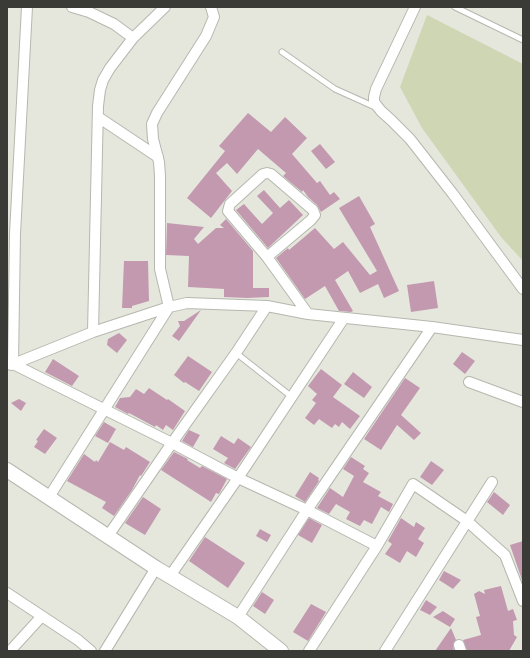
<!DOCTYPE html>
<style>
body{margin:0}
#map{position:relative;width:530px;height:658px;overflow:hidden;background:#e5e7dd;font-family:"Roboto Condensed",sans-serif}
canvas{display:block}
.frame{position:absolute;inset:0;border:8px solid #3a3a37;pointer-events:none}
</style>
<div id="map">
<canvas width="530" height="658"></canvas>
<div class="frame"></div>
</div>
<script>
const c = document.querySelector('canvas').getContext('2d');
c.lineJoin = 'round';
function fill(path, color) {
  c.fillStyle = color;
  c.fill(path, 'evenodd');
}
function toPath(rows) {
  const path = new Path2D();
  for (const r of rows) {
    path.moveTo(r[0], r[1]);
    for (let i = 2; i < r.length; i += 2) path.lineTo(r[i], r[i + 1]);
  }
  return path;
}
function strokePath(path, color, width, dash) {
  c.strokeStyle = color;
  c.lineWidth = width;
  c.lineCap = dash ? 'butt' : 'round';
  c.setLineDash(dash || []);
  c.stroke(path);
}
const green = toPath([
 [427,15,523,64,523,261,501,237,422,128,400,87]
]);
const building = toPath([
 [248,113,271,132,285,117,307,138,292,154,317,183,320,181,330,195,334,192,340,199,321,212,317,205,308,197,303,190,302,192,283,176,286,173,258,149,237,174,227,163,216,173,232,191,211,218,187,198,225,151,219,146],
 [320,144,335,162,326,169,311,151],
 [264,190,280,208,289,200,303,215,268,248,236,210,244,204,262,224,273,213,257,196],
 [359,196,375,224,370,227,399,291,384,298,378,284,360,293,348,271,335,280,353,311,351,312,339,311,325,286,305,299,276,258,288,248,289,250,315,228,334,249,343,242,370,275,377,271,339,208],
 [226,219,253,251,253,288,269,288,269,297,247,298,224,297,224,289,188,287,189,256,166,255,167,223,204,227,194,239,198,244,216,228,224,228,220,225],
 [124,261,148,261,149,301,132,306,132,308,122,308],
 [434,281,438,308,411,312,407,285],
 [201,310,179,341,172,336,180,326,178,321,184,321],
 [119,333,127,340,117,353,107,345,108,339],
 [462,352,475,361,465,374,453,364],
 [188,356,212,372,199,391,185,382,184,383,174,375],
 [53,359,79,376,72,386,45,372],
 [321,369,342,385,333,397,360,416,350,429,342,422,339,427,335,424,332,428,319,419,314,425,305,418,316,403,312,400,317,394,308,386],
 [353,372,372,387,364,398,344,384],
 [405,378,420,388,401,415,421,433,414,440,397,425,381,450,364,439],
 [149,388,167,400,168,399,185,411,173,430,166,425,163,430,156,425,155,427,129,413,128,414,115,407,120,398,130,397,136,389,144,394],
 [19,399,26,403,21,411,11,403],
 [104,422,116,429,108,443,95,436],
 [44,429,57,438,45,454,34,447,38,441,36,440],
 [189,430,200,435,193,447,182,441],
 [221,436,234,444,238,438,251,447,235,469,224,463,228,458,213,449],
 [110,442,124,450,126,447,150,462,141,476,140,475,132,490,114,516,102,508,106,502,67,481,84,454,95,462,96,460,98,462],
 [174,452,188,459,187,460,200,468,202,466,227,479,219,494,216,493,211,502,161,470],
 [351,457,365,466,363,469,369,473,363,482,381,492,378,496,393,504,389,512,381,507,372,524,364,520,360,526,346,519,350,512,336,504,329,514,317,508,330,488,343,497,354,476,343,469],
 [431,461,444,470,432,485,420,477],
 [310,472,319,478,318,480,319,481,305,502,295,496],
 [494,492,510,505,503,515,487,502],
 [143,497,161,509,145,535,125,523],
 [309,518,322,525,312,543,298,535],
 [401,518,414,527,416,522,425,528,418,539,424,543,416,557,407,551,400,563,385,554,392,544,388,541],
 [260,529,271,535,267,542,256,536],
 [205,537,245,563,228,588,189,561],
 [523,541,523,583,510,545],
 [444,571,461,580,453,589,439,580],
 [501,586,508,611,513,609,517,620,513,621,514,635,517,637,509,651,467,651,463,640,481,635,476,617,480,616,474,594,479,591,485,594,484,590],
 [262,592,274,600,265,614,253,606],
 [426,600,437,607,430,615,420,610],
 [311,604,326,612,308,641,293,632],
 [443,611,455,619,450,627,433,617],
 [451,628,456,640,453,644,454,651,435,651]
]);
const lane = toPath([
 [455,7,523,40],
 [282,52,335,89,375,107],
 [236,353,292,397]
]);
const street = toPath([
 [27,7,15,234,13,364,172,443,238,478,307,510,377,546],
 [72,7,89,12,114,24,133,38],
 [415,7,376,89,374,97,374,102,381,111,391,120,410,139,453,194,523,289],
 [98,117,158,157],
 [267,257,311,220,315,215,313,210,271,174,267,173,263,174,230,204,228,211,267,257,308,314],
 [93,332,98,106,100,90,103,80,110,68,133,38,165,7],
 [11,365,93,332,169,307,187,303,267,306,308,314,432,327,523,340],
 [469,382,523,402],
 [49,497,169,307,160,269,160,176,159,162,153,139,152,124,157,113,206,36,214,17,211,7],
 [108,536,172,443,236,353,267,306],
 [170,576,238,478,344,318],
 [7,593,78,640,91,651],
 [238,617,307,510,432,327],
 [459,645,461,651],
 [10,651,42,616],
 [105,651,156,568],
 [309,651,377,546,413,484,467,521,505,555,523,601],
 [385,651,492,482]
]);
const secondary = toPath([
 [7,470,156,568,238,617,281,651]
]);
fill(green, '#cfd6b4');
fill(building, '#c399b0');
strokePath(lane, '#b5b8ae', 7);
strokePath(street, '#b5b8ae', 12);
strokePath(secondary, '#b5b8ae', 16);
strokePath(lane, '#fff', 5);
strokePath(street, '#fff', 10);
strokePath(secondary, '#fff', 14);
</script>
